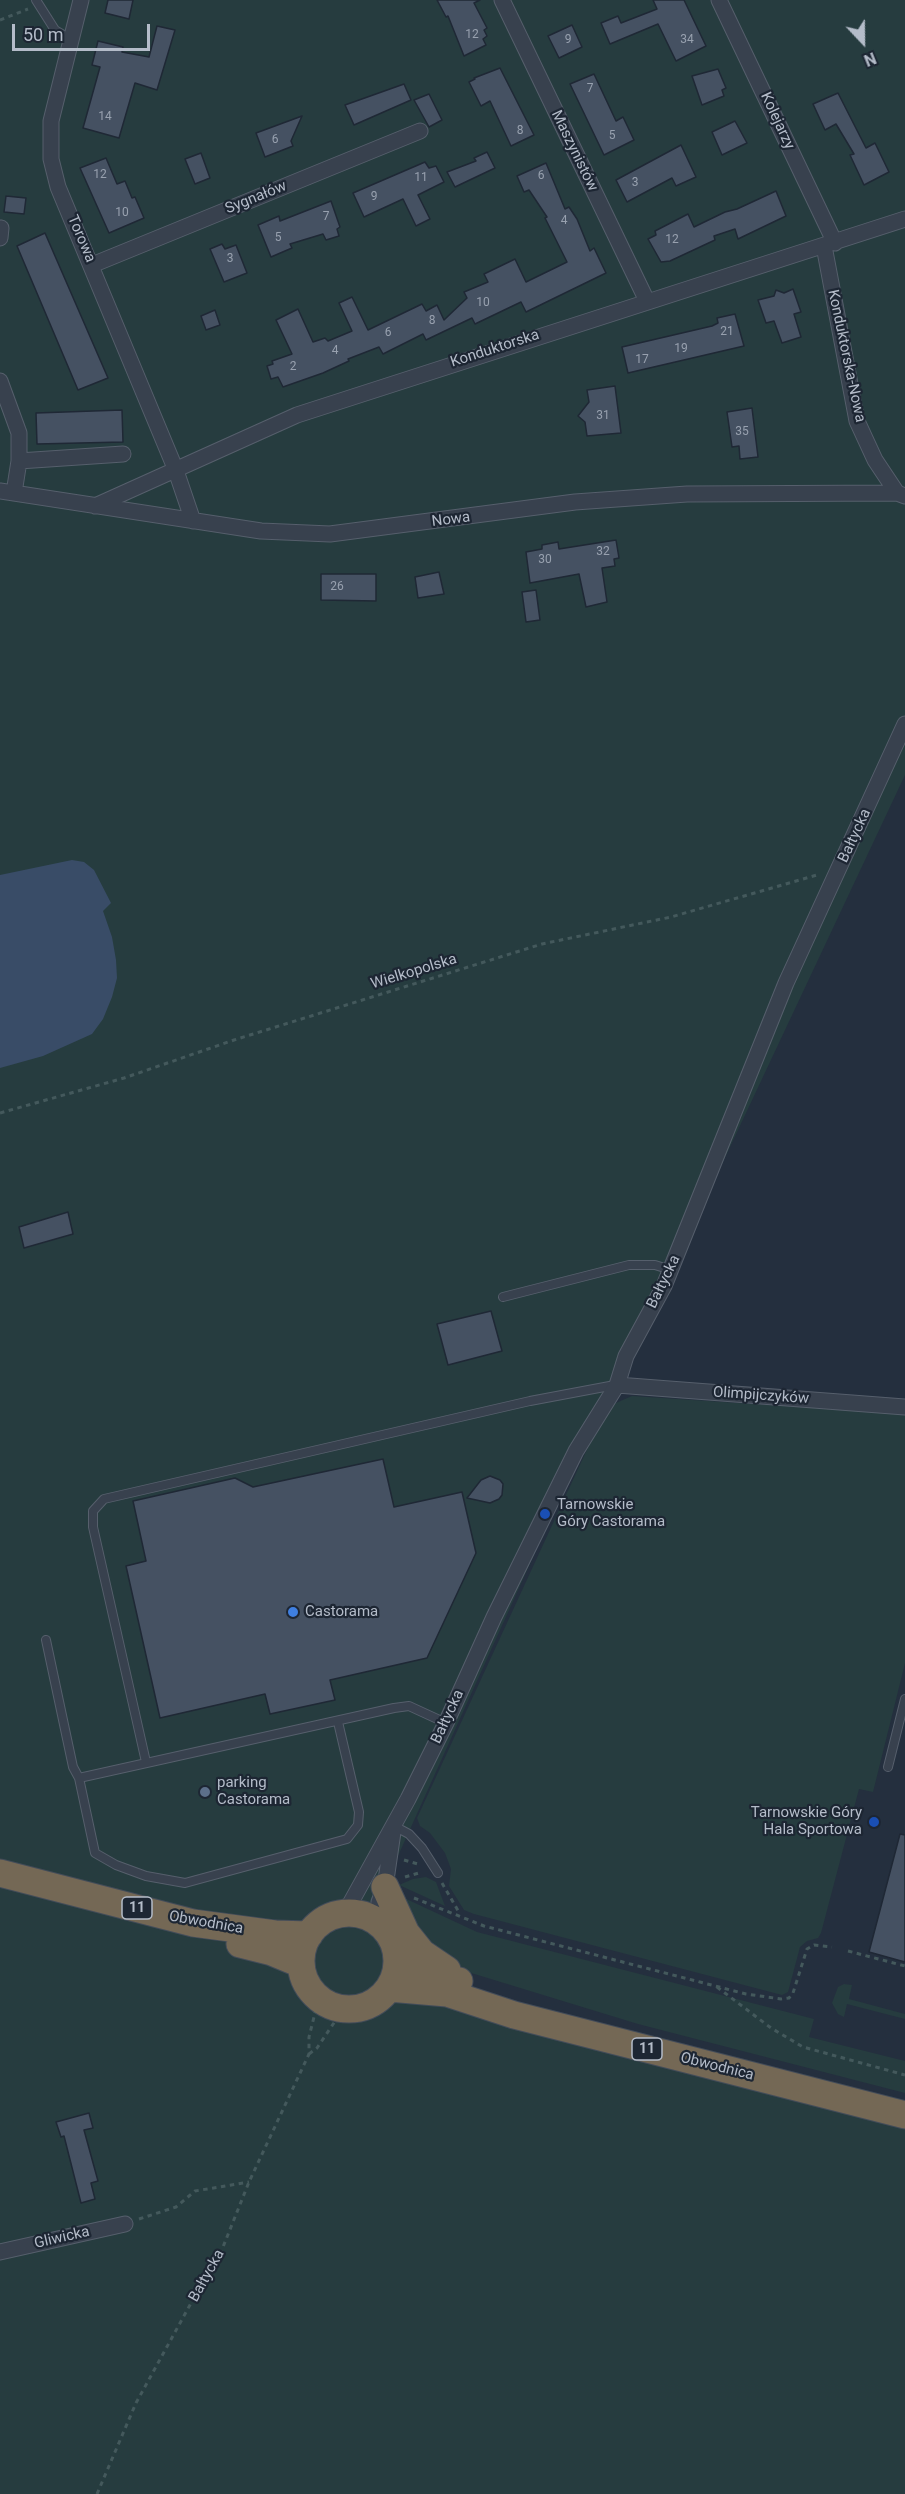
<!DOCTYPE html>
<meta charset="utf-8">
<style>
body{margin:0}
#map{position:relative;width:905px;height:2494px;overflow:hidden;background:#242f3e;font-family:Roboto,sans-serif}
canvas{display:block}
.north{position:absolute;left:833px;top:12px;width:60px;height:60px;-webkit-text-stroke:4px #1d2633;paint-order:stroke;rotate:158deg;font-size:16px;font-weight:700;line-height:24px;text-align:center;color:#b4bcc9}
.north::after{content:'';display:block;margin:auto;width:21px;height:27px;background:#b4bcc9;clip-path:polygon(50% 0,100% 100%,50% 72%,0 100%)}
.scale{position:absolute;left:12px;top:24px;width:138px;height:27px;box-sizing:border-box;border:3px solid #b4bcc9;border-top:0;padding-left:8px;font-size:18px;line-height:21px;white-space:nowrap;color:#b4bcc9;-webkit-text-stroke:4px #1d2633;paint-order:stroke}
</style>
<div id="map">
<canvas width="905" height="2494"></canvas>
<div class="north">N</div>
<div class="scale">50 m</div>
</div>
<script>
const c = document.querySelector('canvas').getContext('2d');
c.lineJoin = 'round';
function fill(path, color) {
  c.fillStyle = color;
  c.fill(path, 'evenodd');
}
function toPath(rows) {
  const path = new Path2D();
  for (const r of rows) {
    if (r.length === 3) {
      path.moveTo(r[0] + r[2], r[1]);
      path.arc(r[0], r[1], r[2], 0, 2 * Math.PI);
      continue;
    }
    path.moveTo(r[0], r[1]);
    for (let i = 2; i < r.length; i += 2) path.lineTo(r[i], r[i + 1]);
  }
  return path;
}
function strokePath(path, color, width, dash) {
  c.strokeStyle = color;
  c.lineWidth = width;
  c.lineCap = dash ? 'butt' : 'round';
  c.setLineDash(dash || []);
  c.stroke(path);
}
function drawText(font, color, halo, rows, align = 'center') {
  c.font = font + ' Roboto,sans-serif';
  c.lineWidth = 4.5;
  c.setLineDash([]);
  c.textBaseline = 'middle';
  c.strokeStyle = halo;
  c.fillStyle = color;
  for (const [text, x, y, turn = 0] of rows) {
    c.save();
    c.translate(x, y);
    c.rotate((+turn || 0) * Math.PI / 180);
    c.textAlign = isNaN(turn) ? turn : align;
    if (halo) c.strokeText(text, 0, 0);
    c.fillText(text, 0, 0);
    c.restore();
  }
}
const green = toPath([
 [0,0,905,0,905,775,682,1249,593,1424,365,1929,376,1938,382,1947,384,1959,382,1972,905,2102,905,2494,0,2494],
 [632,1396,905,1414,905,1663,873,1792,859,1789,821,1933,818,1938,807,1941,800,1947,788,1992,782,1995,474,1914,464,1910,449,1886,451,1869,445,1853,430,1833,420,1826,417,1818,602,1417,609,1406],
 [426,1877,436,1882,445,1906,399,1885,413,1879],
 [400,1896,477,1932,814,2019,809,2037,905,2061,905,2093,638,2024,468,1972,449,1963,423,1942],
 [844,1984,852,1985,849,1999,905,2014,905,2019,847,2004,844,2017,838,2014,832,2003,838,1987]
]);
const water = toPath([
 [72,860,84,862,94,870,111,903,103,911,112,937,116,960,117,978,112,997,103,1019,92,1034,43,1056,0,1068,0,875]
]);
const building = toPath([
 [108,0,133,0,129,19,105,13,108,0],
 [437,0,480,0,474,3,487,28,484,30,487,36,483,39,486,45,464,56,448,16,446,17,437,0],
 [653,0,684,0,706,46,676,61,658,24,610,44,601,23,618,16,621,23,657,9,653,0],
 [572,25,582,47,559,58,548,36,572,25],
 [157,26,175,30,157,90,135,83,119,138,83,128,100,67,92,65,98,41,123,47,122,52,149,57,157,26],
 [500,68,534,135,511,146,490,101,481,106,469,82,475,79,474,78,500,68],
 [718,69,726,88,722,90,724,96,702,105,692,76,718,69],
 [594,74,616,121,623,117,634,140,604,155,570,84,594,74],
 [404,84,411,100,354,125,345,105,404,84],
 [838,93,866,148,875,143,889,172,864,185,850,155,854,154,836,124,825,130,813,104,838,93],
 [429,94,442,120,429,127,414,100,429,94],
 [302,116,291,141,293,146,265,157,256,133,302,116],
 [735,121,747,143,722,155,712,132,735,121],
 [681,145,696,177,676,186,672,178,627,202,616,180,681,145],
 [487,152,495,168,455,187,447,172,476,161,474,158,487,152],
 [201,153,210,178,195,184,185,159,201,153],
 [106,158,117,184,125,181,132,198,135,197,144,218,109,233,80,168,106,158],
 [425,162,429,168,436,166,444,182,418,195,430,219,416,226,403,199,364,217,353,193,425,162],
 [546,163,565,209,569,207,577,219,590,251,594,248,606,273,526,312,521,302,475,324,472,318,426,340,423,334,383,354,379,347,348,359,349,361,323,373,283,387,278,377,271,379,267,366,273,364,272,361,292,354,276,320,298,309,313,342,325,338,328,341,352,331,339,303,352,297,368,330,422,304,426,311,437,305,444,320,467,298,464,292,488,282,484,274,515,259,526,282,567,262,545,218,547,217,529,190,524,192,517,176,546,163],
 [776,191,786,216,738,239,735,229,714,236,715,240,670,261,661,262,648,239,656,235,655,231,688,214,694,227,725,212,737,209,776,191],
 [6,196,26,198,24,214,4,212,6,196],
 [331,201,340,227,337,229,339,236,326,240,323,234,290,244,292,248,271,257,258,225,279,216,280,221,331,201],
 [45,233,108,378,78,390,17,246,45,233],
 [222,244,225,249,236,245,247,273,224,282,210,249,222,244],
 [793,289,801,312,794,314,801,337,782,343,774,321,766,323,758,300,774,296,776,290,784,293,793,289],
 [215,310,220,325,206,330,201,316,215,310],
 [735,314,744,346,628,373,622,347,712,326,718,323,717,318,735,314],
 [615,386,621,433,587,436,585,422,578,416,589,402,587,390,615,386],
 [752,408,758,457,740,459,739,446,732,447,727,412,752,408],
 [122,410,123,442,37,444,36,413,122,410],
 [616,540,619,558,614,559,615,566,602,568,607,602,586,607,579,574,530,583,526,552,542,549,542,545,558,542,559,549,616,540],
 [439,572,444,594,418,598,415,577,439,572],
 [321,574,376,574,376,601,321,600,321,574],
 [536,590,540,620,526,622,522,592,536,590],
 [68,1212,73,1234,24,1248,19,1227,68,1212],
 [491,1311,502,1351,448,1365,437,1324,491,1311],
 [383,1459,394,1507,462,1492,476,1553,427,1658,330,1680,335,1700,270,1714,265,1694,160,1718,126,1566,146,1561,133,1501,235,1478,253,1487,383,1459],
 [490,1476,500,1480,503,1484,502,1495,499,1499,490,1503,467,1498,481,1480,490,1476],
 [900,1834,905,1835,905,1962,869,1952,900,1834],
 [89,2113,93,2128,84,2130,98,2181,91,2183,95,2199,81,2203,64,2136,61,2137,56,2122,89,2113]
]);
const path = toPath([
 [0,20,28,9],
 [0,1113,124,1078,234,1040,542,944,671,917,817,875],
 [404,1860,418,1864],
 [405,1877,422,1872],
 [442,1883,460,1914],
 [414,1898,484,1926,746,1994,781,1999,789,1998,793,1993,807,1949,814,1945,832,1947],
 [848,1951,905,1966],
 [717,1987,771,2028,803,2047,905,2075],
 [309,2054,317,2048,344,2008],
 [139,2219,176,2207,195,2191,249,2182],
 [97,2494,136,2403,196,2294,215,2267,249,2182,309,2054,309,2037,319,1997]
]);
const lane = toPath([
 [36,0,55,30,72,40],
 [503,1297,629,1265,655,1265,671,1270],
 [46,1640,73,1767,79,1778],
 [338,1722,359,1812,358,1825,347,1839,185,1883,146,1876,116,1865,95,1853,79,1778,394,1708,409,1706,446,1723],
 [146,1762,93,1527,93,1511,104,1499,530,1401,615,1385],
 [888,1767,905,1699],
 [394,1826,409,1834,422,1848,438,1873]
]);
const street = toPath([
 [81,0,51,121,51,159,58,187,175,468,193,521],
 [502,0,647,301],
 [719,0,835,243],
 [0,238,1,228],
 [824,246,857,421,875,460,897,493],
 [92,265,420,131],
 [0,381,19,433,19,461,14,493],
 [19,461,123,454],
 [0,491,261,531,330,534,575,502,687,494,897,493,905,496],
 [95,506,297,415,905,219],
 [617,1385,905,1407],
 [345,1913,408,1799,446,1723,494,1617,576,1451,617,1385,626,1356,664,1286,786,983,905,724],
 [378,1922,379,1902,385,1887,393,1832],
 [0,2252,125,2224]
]);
const highway = toPath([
 [0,1873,193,1923,275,1934,309,1935],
 [385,1887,406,1933,422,1953,447,1970],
 [349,1961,48],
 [240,1944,272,1952,301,1964],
 [397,1956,430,1975,459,1981],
 [389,1988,447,1993,514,2015,905,2115]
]);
const markers = [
 [545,1514,6,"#1a4fb4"],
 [293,1612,6,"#3f7fe0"],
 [205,1792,6,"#5c6f8a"],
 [874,1822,6,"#1a4fb4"]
];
const numberNames = [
 ["12",472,35],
 ["9",568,40],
 ["34",687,40],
 ["7",590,89],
 ["14",105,117],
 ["8",520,131],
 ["5",612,136],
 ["6",275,140],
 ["12",100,175],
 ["6",541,176],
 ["11",421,178],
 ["3",635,183],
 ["9",374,197],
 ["10",122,213],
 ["7",326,217],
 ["4",564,221],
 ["5",278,238],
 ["12",672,240],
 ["3",230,259],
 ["10",483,303],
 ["8",432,321],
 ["21",727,332],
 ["6",388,333],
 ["19",681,349],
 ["4",335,351],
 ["17",642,360],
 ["2",293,367],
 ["31",603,416],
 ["35",742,432],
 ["32",603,552],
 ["30",545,560],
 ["26",337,587]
];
const shields = [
 [137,1908,30],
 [647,2049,30]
];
const shieldNames = [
 ["11",137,1908],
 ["11",647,2049]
];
const streetNames = [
 ["Kolejarzy",777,121,65],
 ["Maszynistów",574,151,64],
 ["Sygnałów",256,198,-22],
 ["Torowa",81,239,67],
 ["Konduktorska",495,349,-18],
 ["Konduktorska-Nowa",846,356,78],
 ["Nowa",451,520,-7],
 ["Bałtycka",855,836,-65],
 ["Wielkopolska",414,972,-17],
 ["Bałtycka",664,1282,-64],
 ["Olimpijczyków",761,1396,4],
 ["Bałtycka",448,1717,-65],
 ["Obwodnica",206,1923,10],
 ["Obwodnica",717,2067,14],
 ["Gliwicka",62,2238,-13],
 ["Bałtycka",207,2276,-61]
];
const poiNames = [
 ["Tarnowskie",557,1505],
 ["Góry Castorama",557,1522],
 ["Castorama",305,1612],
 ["parking",217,1783],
 ["Castorama",217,1800],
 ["Tarnowskie Góry",862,1813,"right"],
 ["Hala Sportowa",862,1830,"right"]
];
fill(green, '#263c3f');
fill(water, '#394c67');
fill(building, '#455162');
strokePath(building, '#1f2835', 1.5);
strokePath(lane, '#565f6c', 10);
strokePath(street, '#565f6c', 17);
strokePath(highway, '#434c59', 29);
strokePath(path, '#44595c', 3, [4.5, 4.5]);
strokePath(lane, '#38414e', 8);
strokePath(street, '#38414e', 15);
strokePath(highway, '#746855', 27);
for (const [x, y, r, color] of markers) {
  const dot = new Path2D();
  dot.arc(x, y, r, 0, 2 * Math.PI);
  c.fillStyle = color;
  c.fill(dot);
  strokePath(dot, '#1d2633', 2);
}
drawText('12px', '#98a1af', null, numberNames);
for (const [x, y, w] of shields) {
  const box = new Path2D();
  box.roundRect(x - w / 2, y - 11, w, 22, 4.5);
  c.fillStyle = '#1d2633';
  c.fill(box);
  strokePath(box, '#b4bcc9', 1.5);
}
drawText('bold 14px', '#b4bcc9', null, shieldNames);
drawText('15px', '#b4bcc9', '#1d2633', streetNames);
drawText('15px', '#b4bcc9', '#1d2633', poiNames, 'left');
</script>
